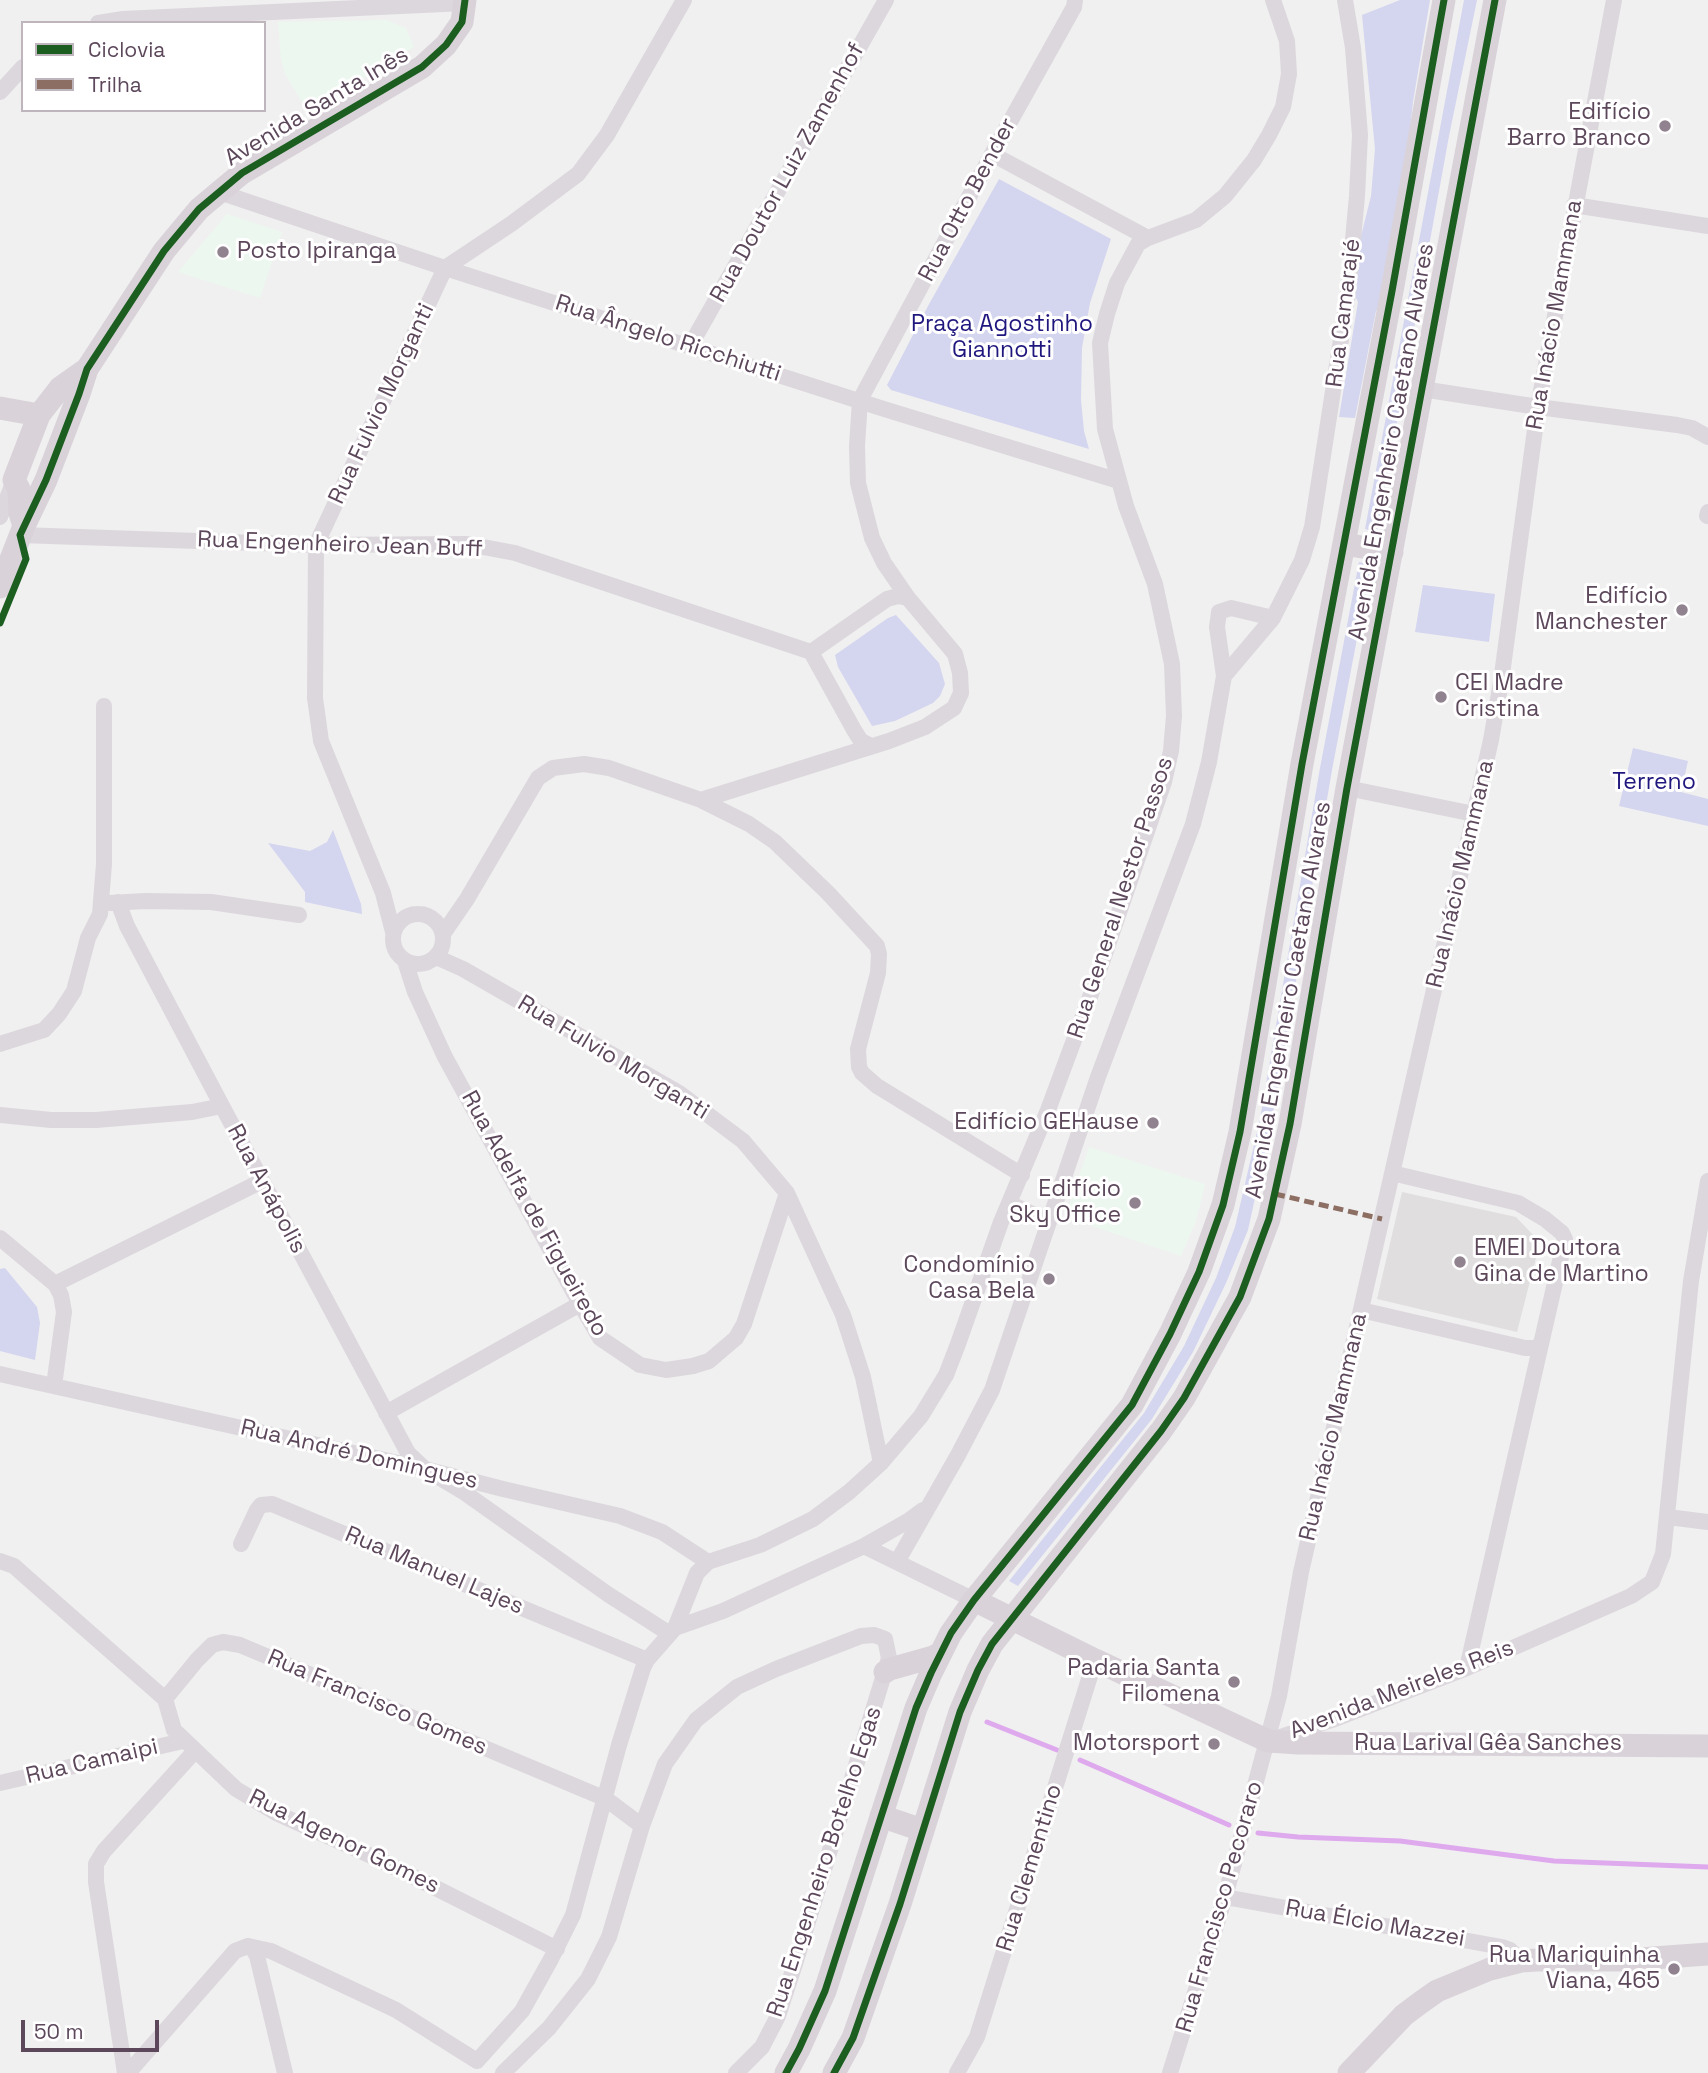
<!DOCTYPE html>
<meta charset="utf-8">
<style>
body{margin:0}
#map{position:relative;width:1708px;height:2073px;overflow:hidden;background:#f0f0f0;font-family:"Space Grotesk",sans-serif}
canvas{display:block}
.legend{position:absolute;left:21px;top:21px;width:245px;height:91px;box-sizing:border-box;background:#fff;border:2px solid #beb5bd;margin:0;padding:9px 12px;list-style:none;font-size:21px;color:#5c475b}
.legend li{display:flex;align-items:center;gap:14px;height:35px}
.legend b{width:35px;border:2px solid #beb5bd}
.scale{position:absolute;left:21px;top:2020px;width:138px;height:32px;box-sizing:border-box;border:4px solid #5c475b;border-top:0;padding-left:9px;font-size:21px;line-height:24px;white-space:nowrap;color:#5c475b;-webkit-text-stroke:5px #fff;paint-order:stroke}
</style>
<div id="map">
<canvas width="1708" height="2073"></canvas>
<ul class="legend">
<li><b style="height:9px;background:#1b5e20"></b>Ciclovia</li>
<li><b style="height:9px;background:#8d6e63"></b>Trilha</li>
</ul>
<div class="scale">50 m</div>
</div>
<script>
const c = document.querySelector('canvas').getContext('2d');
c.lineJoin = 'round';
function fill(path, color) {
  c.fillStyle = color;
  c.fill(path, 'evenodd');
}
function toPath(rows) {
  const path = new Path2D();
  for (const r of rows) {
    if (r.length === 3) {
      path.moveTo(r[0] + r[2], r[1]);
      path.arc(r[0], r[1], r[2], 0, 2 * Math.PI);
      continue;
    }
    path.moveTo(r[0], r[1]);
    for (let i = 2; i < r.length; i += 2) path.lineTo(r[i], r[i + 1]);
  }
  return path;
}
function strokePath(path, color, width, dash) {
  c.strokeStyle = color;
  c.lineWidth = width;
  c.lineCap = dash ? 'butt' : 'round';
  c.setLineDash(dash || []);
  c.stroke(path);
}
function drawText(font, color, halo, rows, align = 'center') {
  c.font = font + ' "Space Grotesk",sans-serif';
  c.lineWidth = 6;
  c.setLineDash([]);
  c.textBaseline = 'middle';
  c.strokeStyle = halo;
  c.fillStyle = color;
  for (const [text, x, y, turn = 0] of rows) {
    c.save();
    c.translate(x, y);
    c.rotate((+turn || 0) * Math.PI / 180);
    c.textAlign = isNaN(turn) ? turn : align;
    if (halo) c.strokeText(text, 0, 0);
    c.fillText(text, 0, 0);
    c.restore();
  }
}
const commercial = toPath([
 [387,20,406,28,414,47,308,112,285,74,281,60,278,22],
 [227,214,282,232,260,298,178,272],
 [1089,1147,1205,1184,1196,1221,1181,1256,1065,1217]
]);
const education = toPath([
 [1402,1192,1516,1217,1537,1239,1539,1246,1517,1332,1377,1299]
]);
const green = toPath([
 [1400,0,1430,0,1413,102,1392,291,1376,311,1355,418,1339,417,1358,302,1349,284,1371,196,1375,149,1362,15],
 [1464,0,1477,0,1449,136,1377,532,1365,529],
 [999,179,1111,239,1090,303,1082,348,1081,400,1084,431,1089,449,891,390,887,385,928,306],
 [1359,562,1371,565,1332,770,1272,1120,1248,1230,1226,1283,1193,1352,1152,1419,1018,1586,1009,1581,1144,1413,1184,1346,1216,1278,1235,1227,1260,1119,1320,768],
 [1423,585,1495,594,1489,642,1415,632],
 [896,615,939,663,945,684,940,696,933,703,895,721,872,726,838,667,835,655,888,618],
 [1633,748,1688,761,1681,792,1708,799,1708,826,1619,806],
 [333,830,361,904,362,914,305,902,305,892,268,843,310,851,327,842],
 [5,1268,37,1307,40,1323,35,1360,0,1351,0,1269]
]);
const stream = toPath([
 [987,1722,1057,1750],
 [1080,1760,1229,1825],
 [1258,1833,1298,1837,1400,1841,1554,1861,1708,1867]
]);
const street = toPath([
 [98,23,123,19,465,3],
 [0,92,23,67],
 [992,154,1148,238],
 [219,192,445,268,884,409,1119,481],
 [1574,205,1708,226],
 [690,346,886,0],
 [1422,389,1538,407,1677,425,1692,428,1708,437],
 [1707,516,1708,512],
 [0,517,14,480],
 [20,535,316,545,467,544,515,553,811,652],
 [811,652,887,599,898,596,908,598],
 [811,652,854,730,861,741,871,746],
 [1224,676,1273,618,1302,560,1312,527,1348,294,1357,196,1360,135,1353,48,1345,0],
 [1347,788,1474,814],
 [701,800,889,741,925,727,954,708,961,693,960,673,955,654,908,598,884,563,872,538,858,483,857,446,860,400,992,154,1074,7,1075,0],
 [118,902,127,926,222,1106,408,1453,425,1469,465,1493,609,1595,670,1634],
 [110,903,145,901,211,902,299,915],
 [418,939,25],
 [393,932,383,893,321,741,315,698,316,545,445,268,511,224,578,174,607,135,684,0],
 [443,934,467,899,538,778,553,768,584,764,609,768,701,800,749,824,775,842,828,893,877,946,879,954,878,973,858,1049,859,1067,862,1073,877,1086,1022,1175],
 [436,957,463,969,679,1093,743,1141,787,1193,843,1315,863,1377,881,1463],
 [405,961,415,992,445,1057,580,1304,600,1338,640,1365,666,1370,693,1366,709,1361,736,1338,744,1324,787,1193],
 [0,1044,44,1030,59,1014,74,991,88,938,100,914,104,864,104,706],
 [0,1115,51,1120,96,1120,192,1112,222,1106],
 [1392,1173,1518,1203,1545,1219,1562,1233,1565,1239,1467,1668],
 [1009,1203,1049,1222],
 [0,1238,55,1284,61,1295,64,1312,54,1386],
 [55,1284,262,1181],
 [1361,1310,1525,1348,1537,1348,1541,1343],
 [0,1374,425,1469,503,1489,620,1516,662,1532,708,1562],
 [386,1413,580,1304],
 [1668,1517,1708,1522],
 [241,1544,257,1510,261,1505,272,1504,647,1660],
 [864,1546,974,1600],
 [0,1561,14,1566,24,1575,165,1699],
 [897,1562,958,1455,992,1390,1098,1077,1193,824,1209,762,1224,676,1217,627,1219,612,1231,608,1273,618],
 [675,1628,723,1611,864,1546,908,1521,923,1510],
 [165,1699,197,1660,212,1645,223,1642,240,1645,606,1799,642,1826],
 [165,1699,174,1730,236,1789,276,1813,378,1859,557,1949],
 [1277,1738,1332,1720,1467,1668,1631,1596,1652,1582,1663,1554,1691,1281,1708,1181],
 [0,1783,183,1741],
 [1225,1897,1502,1947,1510,1950,1521,1961],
 [248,1946,271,1951,396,2010,477,2061],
 [477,2061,522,2011,551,1959,573,1915,619,1745,643,1668,647,1660,675,1628,697,1573,708,1562,760,1545,813,1519,849,1492,881,1463,921,1416,946,1375,958,1344,1001,1222,1048,1110,1090,997,1164,782,1171,751,1174,716,1172,664,1155,584,1126,506,1105,429,1100,343,1107,314,1117,283,1138,244,1148,238,1196,220,1225,196,1254,160,1269,135,1283,107,1289,74,1287,41,1273,0],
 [125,2073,96,1882,96,1864,104,1851,194,1752],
 [128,2073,235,1951,248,1946,253,1949,257,1956,285,2073],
 [503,2073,549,2028,588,1979,609,1937,642,1826,665,1764,696,1720,737,1687,776,1669,861,1636,874,1635,885,1639,889,1658,795,1964,778,2016,762,2047,736,2073],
 [957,2073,977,2037,1095,1660],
 [1170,2073,1225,1897,1279,1696,1301,1572,1491,740,1501,682,1538,407,1614,0]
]);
const secondary = toPath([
 [0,408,39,415],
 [24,526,20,513,19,489,14,480,39,415,60,388,87,369],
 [1344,544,1392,552],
 [0,587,24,526,46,480,79,394,87,369,164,251,199,209,242,173,422,67,446,45,462,22,465,0],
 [974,1600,1095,1660,1268,1741,1298,1743,1708,1746],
 [885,1672,890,1669,933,1657,941,1653],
 [881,1816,922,1830],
 [786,2073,799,2049,825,1991,916,1708,931,1673,951,1633,974,1600,1132,1405,1170,1334,1199,1272,1223,1205,1240,1132,1302,764,1392,291,1444,0],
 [834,2073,853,2038,900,1904,960,1712,978,1670,992,1644,1161,1431,1184,1398,1240,1297,1269,1219,1290,1124,1347,788,1495,0],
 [1349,2073,1404,2015,1420,2003,1437,1991,1490,1969,1521,1961,1537,1960,1626,1960,1708,1954]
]);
const quiet = toPath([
 [1275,1194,1382,1219]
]);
const cycleway = toPath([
 [0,623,26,559,20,535,46,480,79,394,87,369,164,251,199,209,242,173,422,67,446,45,462,22,465,0],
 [786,2073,799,2049,825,1991,916,1708,931,1673,951,1633,974,1600,1132,1405,1170,1334,1199,1272,1223,1205,1240,1132,1302,764,1392,291,1444,0],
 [834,2073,853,2038,900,1904,960,1712,978,1670,992,1644,1161,1431,1184,1398,1240,1297,1269,1219,1290,1124,1347,788,1495,0]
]);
const markers = [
 [1665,126,7,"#90828f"],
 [223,252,7,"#90828f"],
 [1682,610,7,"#90828f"],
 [1441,697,7,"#90828f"],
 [1153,1123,7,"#90828f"],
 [1135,1203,7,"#90828f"],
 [1460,1262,7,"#90828f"],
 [1049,1279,7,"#90828f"],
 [1234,1682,7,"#90828f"],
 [1214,1744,7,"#90828f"],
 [1674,1969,7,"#90828f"]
];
const streetNames = [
 ["Avenida Santa Inês",317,107,-31],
 ["Rua Doutor Luiz Zamenhof",788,173,-61],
 ["Rua Otto Bender",968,200,-62],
 ["Rua Camarajé",1344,313,-83],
 ["Rua Inácio Mammana",1555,315,-80],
 ["Rua Ângelo Ricchiutti",668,339,18],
 ["Rua Fulvio Morganti",382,404,-65],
 ["Avenida Engenheiro Caetano Alvares",1392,442,-80],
 ["Rua Engenheiro Jean Buff",340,545,2],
 ["Rua Inácio Mammana",1461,874,-77],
 ["Rua General Nestor Passos",1121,898,-72],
 ["Avenida Engenheiro Caetano Alvares",1289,1000,-80],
 ["Rua Fulvio Morganti",613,1058,31],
 ["Rua Anápolis",266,1189,62],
 ["Rua Adelfa de Figueiredo",534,1214,61],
 ["Rua Inácio Mammana",1334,1427,-77],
 ["Rua André Domingues",359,1455,13],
 ["Rua Manuel Lajes",434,1571,23],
 ["Avenida Meireles Reis",1402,1690,-21],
 ["Rua Francisco Gomes",377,1703,23],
 ["Rua Larival Gêa Sanches",1488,1744],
 ["Rua Camaipi",92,1762,-13],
 ["Rua Agenor Gomes",344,1842,26],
 ["Rua Engenheiro Botelho Egas",825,1862,-72],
 ["Rua Clementino",1030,1868,-73],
 ["Rua Francisco Pecoraro",1220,1907,-74],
 ["Rua Élcio Mazzei",1375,1924,10]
];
const poiNames = [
 ["Edifício",1651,113],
 ["Barro Branco",1651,139],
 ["Posto Ipiranga",237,252,"left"],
 ["Edifício",1668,597],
 ["Manchester",1668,623],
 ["CEI Madre",1455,684,"left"],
 ["Cristina",1455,710,"left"],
 ["Edifício GEHause",1139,1123],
 ["Edifício",1121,1190],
 ["Sky Office",1121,1216],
 ["EMEI Doutora",1474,1249,"left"],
 ["Gina de Martino",1474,1275,"left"],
 ["Condomínio",1035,1266],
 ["Casa Bela",1035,1292],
 ["Padaria Santa",1220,1669],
 ["Filomena",1220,1695],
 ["Motorsport",1200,1744],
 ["Rua Mariquinha",1660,1956],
 ["Viana, 465",1660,1982]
];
const parkNames = [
 ["Praça Agostinho",1002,325],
 ["Giannotti",1002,351],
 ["Terreno",1654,783]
];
fill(commercial, '#ecf7ef');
fill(education, '#e0dedf');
fill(green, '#d4d5ef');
strokePath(stream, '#dea9ed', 5);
strokePath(street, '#dcd7dc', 16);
strokePath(secondary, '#d9d3d9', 23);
strokePath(quiet, '#8d6e63', 5, [10, 5]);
strokePath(cycleway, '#1b5e20', 7);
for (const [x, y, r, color] of markers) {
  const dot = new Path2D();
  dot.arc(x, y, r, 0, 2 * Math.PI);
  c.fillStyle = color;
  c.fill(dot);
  strokePath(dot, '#fff', 2.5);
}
drawText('23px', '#5c475b', '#fff', streetNames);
drawText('23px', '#5c475b', '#fff', poiNames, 'right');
drawText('23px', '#1f177e', '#fff', parkNames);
</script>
